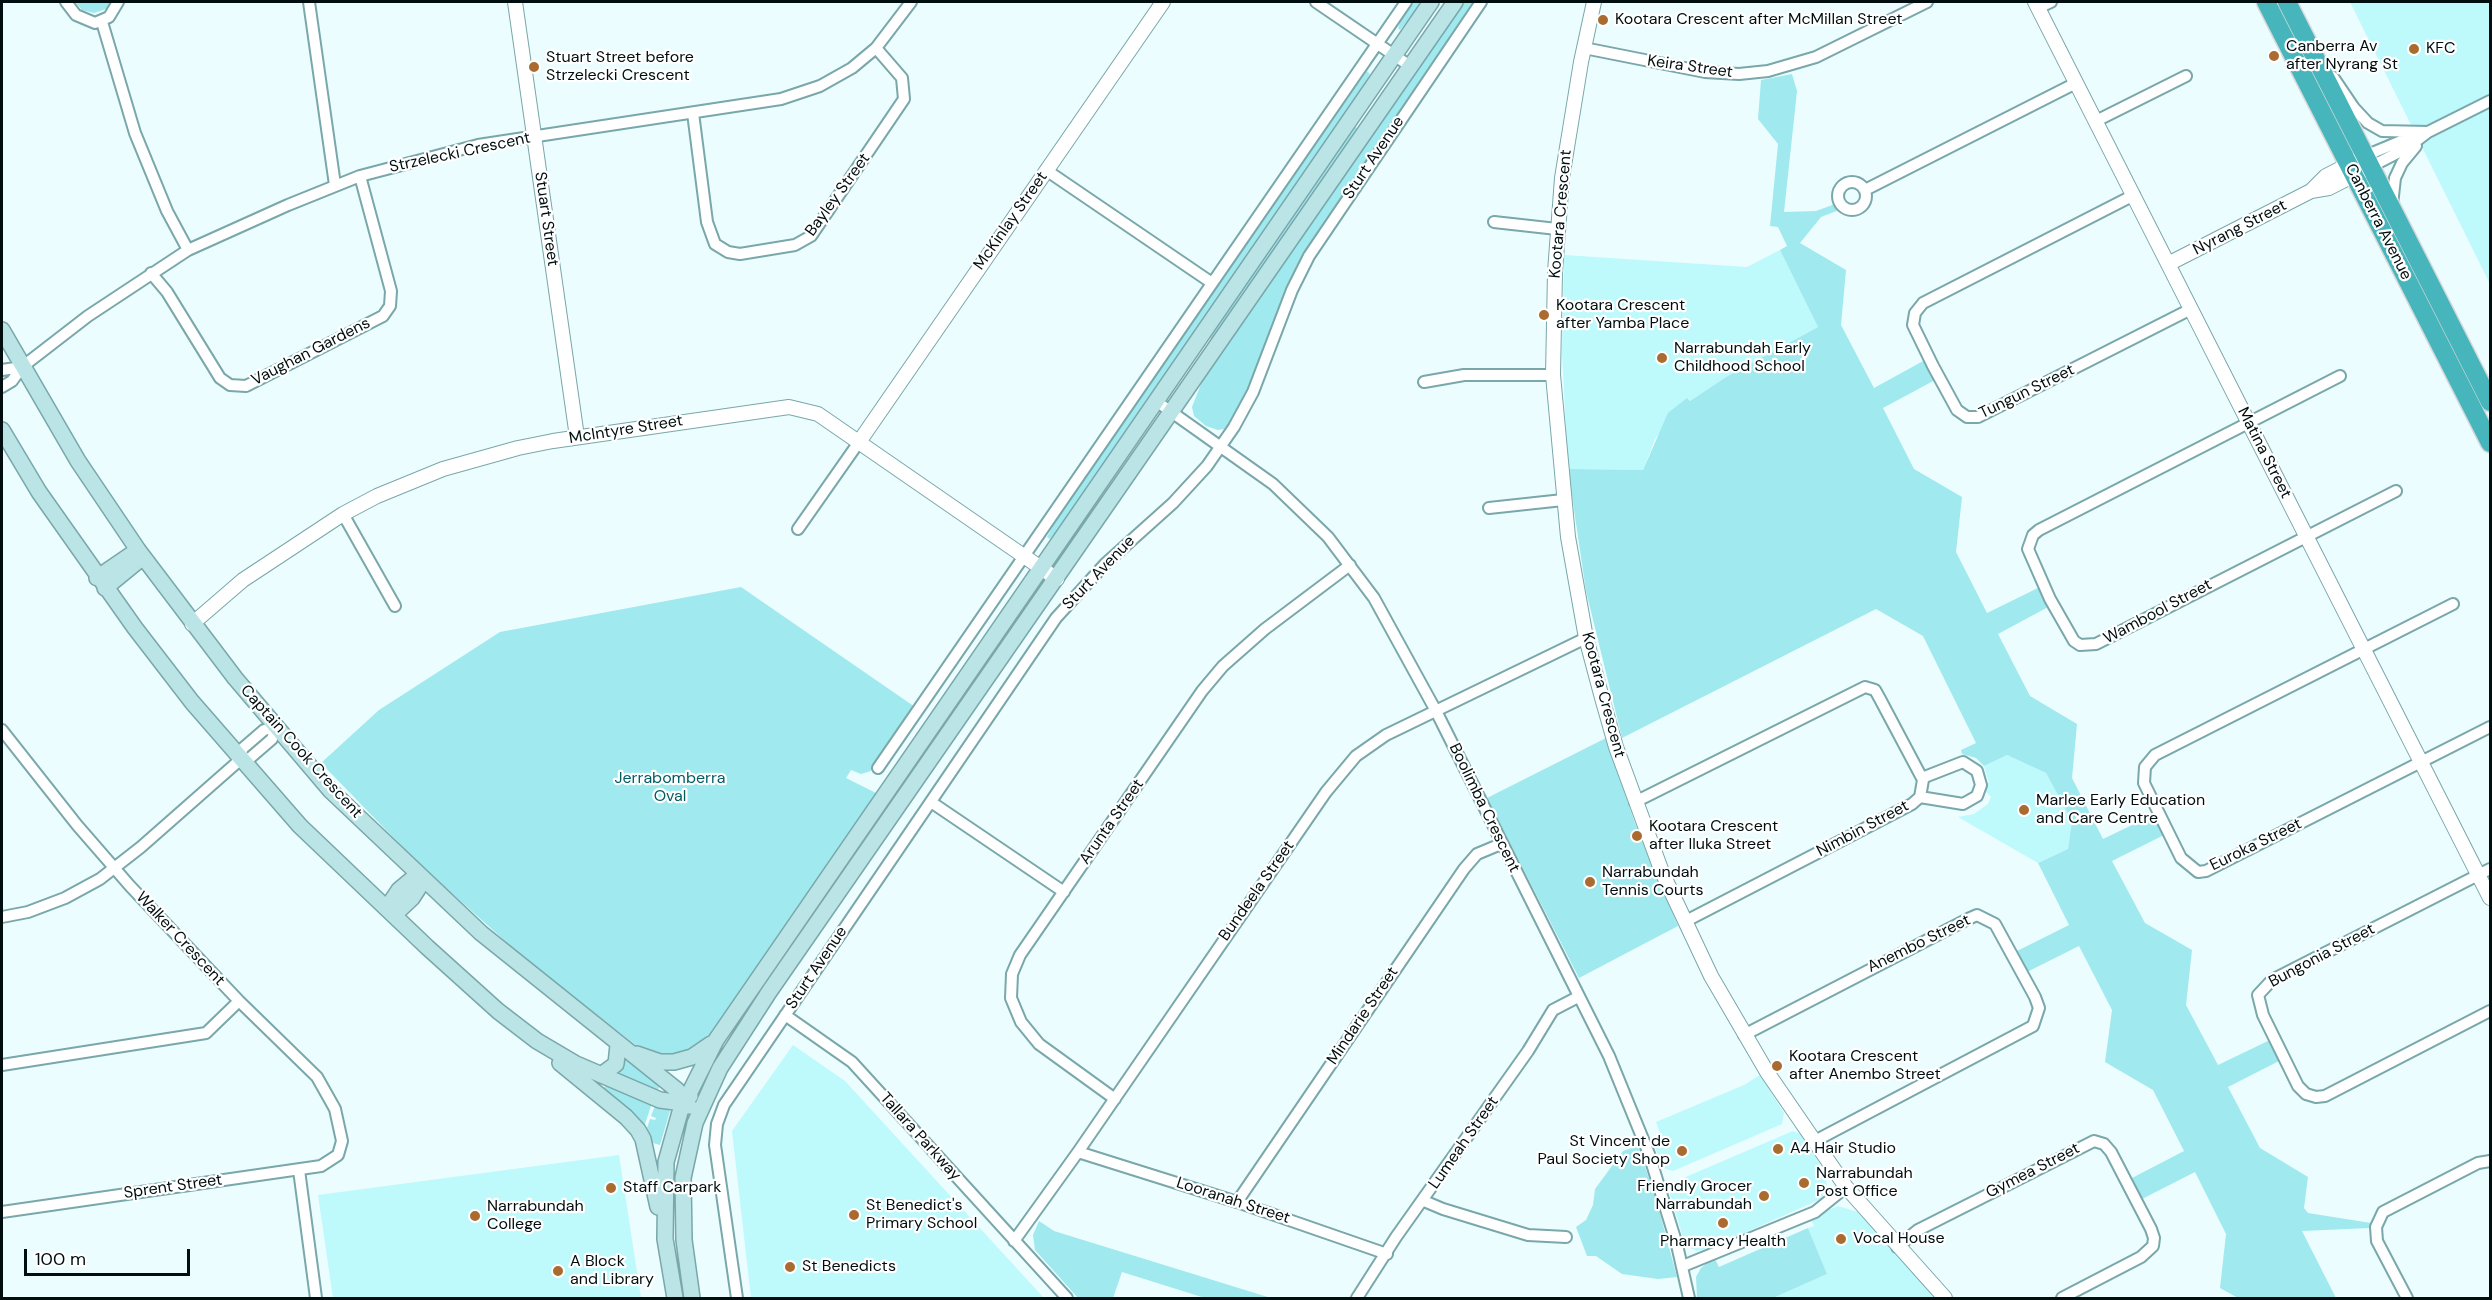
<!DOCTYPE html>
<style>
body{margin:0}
#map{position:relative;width:2492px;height:1300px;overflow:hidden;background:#ebfdff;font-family:"DM Sans",sans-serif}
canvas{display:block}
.frame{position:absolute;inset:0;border:3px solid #000e0f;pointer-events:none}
.scale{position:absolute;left:24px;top:1249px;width:166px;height:27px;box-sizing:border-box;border:3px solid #000e0f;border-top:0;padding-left:8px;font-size:18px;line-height:21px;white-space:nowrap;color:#000e0f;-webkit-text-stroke:4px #fff;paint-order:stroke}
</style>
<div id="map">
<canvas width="2492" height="1300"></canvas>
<div class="frame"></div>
<div class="scale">100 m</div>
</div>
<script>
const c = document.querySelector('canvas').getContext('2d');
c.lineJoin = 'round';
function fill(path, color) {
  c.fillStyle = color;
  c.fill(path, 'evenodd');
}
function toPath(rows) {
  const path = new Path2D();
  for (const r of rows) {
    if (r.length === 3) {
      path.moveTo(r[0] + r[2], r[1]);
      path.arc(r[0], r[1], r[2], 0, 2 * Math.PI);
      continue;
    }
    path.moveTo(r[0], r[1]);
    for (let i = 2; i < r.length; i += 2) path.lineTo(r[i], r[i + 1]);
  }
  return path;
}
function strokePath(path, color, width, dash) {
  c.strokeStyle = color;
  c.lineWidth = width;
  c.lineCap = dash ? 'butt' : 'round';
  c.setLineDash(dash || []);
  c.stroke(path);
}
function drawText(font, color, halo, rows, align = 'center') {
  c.font = font + ' "DM Sans",sans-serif';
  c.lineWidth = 4.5;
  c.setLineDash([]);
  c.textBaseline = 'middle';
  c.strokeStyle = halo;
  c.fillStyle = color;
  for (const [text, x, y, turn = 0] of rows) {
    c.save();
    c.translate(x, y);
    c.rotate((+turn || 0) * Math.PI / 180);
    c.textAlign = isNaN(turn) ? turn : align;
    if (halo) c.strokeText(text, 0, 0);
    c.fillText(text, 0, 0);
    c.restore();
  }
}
const built = toPath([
 [2350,2,2490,2,2490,284],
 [1780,250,1818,327,1726,377,1690,401,1688,398,1655,439,1643,470,1568,469,1562,352,1564,255,1747,267],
 [2007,755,2046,773,2072,821,2068,849,2038,863,1958,817,1974,814,1988,804,1991,797,1984,789,1989,782,1984,766],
 [793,1045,845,1081,1044,1298,751,1298,732,1131],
 [1760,1075,1784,1113,1782,1124,1673,1171,1663,1168,1654,1145,1663,1141,1656,1122,1744,1085],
 [1793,1131,1800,1134,1825,1172,1827,1186,1821,1199,1708,1249,1697,1251,1688,1247,1684,1241,1670,1194,1674,1182],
 [619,1155,641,1298,333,1298,318,1195],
 [1838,1206,1858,1212,1935,1298,1773,1298,1827,1274,1808,1228,1814,1226,1810,1217]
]);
const green = toPath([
 [75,2,113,2,106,9,94,13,82,10],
 [1412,2,1423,2,1400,30,1398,28,1402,17],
 [1463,2,1475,2,1324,222,1301,262,1272,326,1254,376,1231,422,1224,429,1218,430,1206,426,1194,416,1192,407,1203,379],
 [1367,71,1370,74,1364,86,1065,522,1050,539,1047,537,1062,510],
 [1792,74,1797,91,1784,212,1816,211,1835,204,1839,210,1821,217,1800,243,1846,270,1841,325,1874,388,1925,360,1935,380,1883,408,1914,469,1962,497,1956,552,1987,613,2040,587,2050,606,1998,634,2030,696,2077,724,2072,778,2103,839,2155,814,2166,834,2112,861,2145,923,2192,950,2186,1005,2218,1065,2270,1040,2281,1060,2228,1087,2260,1148,2308,1177,2304,1208,2308,1213,2371,1223,2370,1228,2302,1231,2336,1298,2238,1298,2220,1288,2226,1234,2195,1172,2142,1199,2132,1178,2184,1151,2153,1090,2105,1062,2112,1010,2079,946,2027,972,2017,951,2069,925,2038,863,2068,849,2072,821,2046,773,2007,755,1984,766,1976,758,1962,754,1961,750,1976,743,1923,636,1876,609,1622,738,1586,591,1568,469,1643,470,1668,413,1687,398,1690,401,1726,377,1818,327,1780,250,1787,246,1778,227,1770,226,1778,144,1758,119,1761,80],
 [1353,126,1359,129,1214,341,1209,337],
 [741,587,915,707,871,771,861,774,851,770,846,778,878,794,738,997,705,1042,673,1059,642,1050,522,956,418,863,321,763,379,710,500,632],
 [1001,637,1006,641,765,991,745,1015,742,1013],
 [1606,738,1635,823,1678,926,1579,978,1487,798],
 [624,1057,661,1083,657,1092,613,1075],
 [608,1084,652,1103,643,1130,602,1089],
 [656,1103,670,1111,660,1145,653,1143,647,1128,650,1119,655,1120,656,1118,651,1116],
 [1638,1146,1656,1199,1677,1277,1658,1279,1622,1274,1596,1256,1587,1256,1576,1227,1586,1220,1593,1205,1595,1189,1623,1151],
 [1039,1221,1054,1231,1271,1298,1205,1298,1122,1272,1113,1298,1078,1298,1035,1250,1033,1235],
 [1808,1228,1827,1274,1773,1298,1697,1298,1696,1277,1701,1268,1710,1261,1715,1259,1719,1267]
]);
const minor = toPath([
 [66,2,76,15,95,23,109,17,118,2],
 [309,2,335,185],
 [1316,2,1410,66],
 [2038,8,2051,2],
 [102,22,135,133,167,211,188,250],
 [1584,48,1705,72,1739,74,1768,71,1816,57,1927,2],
 [2333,77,2354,108,2368,123,2382,131,2428,132],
 [693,113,707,222,715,244,728,252,740,254,795,245,811,236,904,99,902,78,876,48],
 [2096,121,2186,76],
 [2365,156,2413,136],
 [2370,167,2407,148,2428,132,2490,101],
 [1046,170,1212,283],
 [1852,196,14],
 [1865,190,2076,83],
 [2134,195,1923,303,1915,313,1913,325,1933,366,1957,410,1967,417,1978,417,2191,309],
 [2392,205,2395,178,2402,163,2416,146],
 [1494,222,1557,229],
 [151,273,167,292,220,378,230,385,246,386,383,316,390,306,391,291,360,176],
 [2,370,22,367],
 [2340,376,2039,530,2033,535,2028,549,2050,599,2074,641,2080,645,2096,644,2396,491],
 [1424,382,1464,375,1553,375],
 [2,387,12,381,22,367,88,316,188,250,288,205,360,176,478,145,781,99,820,86,852,68,876,48,911,2],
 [1156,401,1273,484,1328,537,1374,598,1436,711,1609,1056,1649,1154,1677,1245,1689,1298],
 [1489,508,1563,500],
 [343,514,395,606],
 [798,529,859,442],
 [2453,604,2155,755,2145,767,2144,783,2181,858,2198,872,2206,871,2490,727],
 [2,730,77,825,130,886,239,1001,317,1077,335,1109,342,1141,338,1155,321,1166,2,1212],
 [241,759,250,758,272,739,276,727],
 [878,768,1406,2],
 [1920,797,1963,804,1977,796,1981,785,1977,771,1963,762,1922,778],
 [931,802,1064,892],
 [1635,802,1865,687,1875,690,1880,699,1923,780,1920,797,1912,804,1686,921],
 [2490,869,2272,980,2258,995,2263,1015,2298,1086,2306,1094,2316,1097,2325,1096,2490,1011],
 [2,917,28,912,65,898,100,879,141,847,241,759,242,749,264,730,276,727],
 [785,1015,852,1062,1067,1298],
 [1744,1035,1968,919,1977,915,1995,924,2035,997,2039,1008,2033,1026,1813,1142],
 [2,1065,206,1033,239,1001],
 [1115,1099,1039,1044,1021,1022,1011,998,1012,974,1020,955,1202,691,1223,666,1265,629,1350,565],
 [1078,1152,1237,1202,1387,1254],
 [299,1170,316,1298],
 [1424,1201,1443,1209,1528,1235,1566,1237],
 [1237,1202,1464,869,1477,854,1501,844],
 [1014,1241,1078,1152,1326,792,1356,756,1386,735,1586,638],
 [1897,1247,1918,1230,2094,1141,2104,1144,2111,1152,2151,1229,2154,1238,2153,1246,2141,1257,2062,1298],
 [1683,1266,1815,1212,1846,1187],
 [737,1298,715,1145,717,1124,724,1105,1056,618,1105,564,1173,503,1207,466,1234,427,1253,392,1292,290,1309,256,1481,2],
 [1357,1298,1396,1237,1528,1051,1553,1010,1578,997],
 [2407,1298,2377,1241,2376,1227,2383,1212,2478,1163,2490,1161]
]);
const tertiary = toPath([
 [515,2,577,437],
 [1594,2,1581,62,1562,178,1555,272,1553,375,1568,537,1586,638,1602,698,1616,747,1662,872,1711,976,1767,1072,1846,1187,1945,1298],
 [2035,2,2490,898],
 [2311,191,2329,188,2370,167],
 [2168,264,2311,191,2326,176,2357,160],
 [859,442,1163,2],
 [192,624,243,580,343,514,377,496,443,469,518,448,553,441,789,407,818,414,1057,579]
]);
const secondary = toPath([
 [2,330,78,461,138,550,235,678,330,790,481,933,677,1090,689,1106],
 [2,430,39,492,135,628,192,702,300,826,427,947,498,1011,537,1041,576,1064,660,1100,675,1102,690,1096],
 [97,578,135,552],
 [105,588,143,557],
 [387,908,399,890,417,875],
 [394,915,412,898,423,881],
 [637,1054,660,1062,674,1062,692,1057,711,1044],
 [560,1063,626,1117,638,1130,643,1139,658,1207],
 [601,1075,616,1064,618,1045],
 [675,1298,665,1239,666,1162,680,1112,716,1040,1431,2],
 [692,1298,684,1240,683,1178,695,1123,720,1068,769,992,1455,2]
]);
const trunk = toPath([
 [2266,2,2490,443],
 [2287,2,2490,402]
]);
const markers = [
 [1603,20,6,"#aa6b31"],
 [2414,49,6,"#aa6b31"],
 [2274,56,6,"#aa6b31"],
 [534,67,6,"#aa6b31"],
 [1544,315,6,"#aa6b31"],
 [1662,358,6,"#aa6b31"],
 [2024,810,6,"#aa6b31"],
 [1637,836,6,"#aa6b31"],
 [1590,882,6,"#aa6b31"],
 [1777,1066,6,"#aa6b31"],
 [1778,1149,6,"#aa6b31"],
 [1682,1151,6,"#aa6b31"],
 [1804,1183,6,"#aa6b31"],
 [611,1188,6,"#aa6b31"],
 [1764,1196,6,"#aa6b31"],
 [854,1215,6,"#aa6b31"],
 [475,1216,6,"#aa6b31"],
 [1723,1223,6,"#aa6b31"],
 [1841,1239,6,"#aa6b31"],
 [790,1267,6,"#aa6b31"],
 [558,1271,6,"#aa6b31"]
];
const poiNames = [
 ["Kootara Crescent after McMillan Street",1615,20],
 ["Canberra Av",2286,47],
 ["after Nyrang St",2286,65],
 ["KFC",2426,49],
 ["Stuart Street before",546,58],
 ["Strzelecki Crescent",546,76],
 ["Kootara Crescent",1556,306],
 ["after Yamba Place",1556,324],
 ["Narrabundah Early",1674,349],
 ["Childhood School",1674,367],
 ["Marlee Early Education",2036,801],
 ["and Care Centre",2036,819],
 ["Kootara Crescent",1649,827],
 ["after Iluka Street",1649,845],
 ["Narrabundah",1602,873],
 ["Tennis Courts",1602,891],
 ["Kootara Crescent",1789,1057],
 ["after Anembo Street",1789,1075],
 ["St Vincent de",1670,1142,"right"],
 ["Paul Society Shop",1670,1160,"right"],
 ["A4 Hair Studio",1790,1149],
 ["Narrabundah",1816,1174],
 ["Post Office",1816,1192],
 ["Friendly Grocer",1752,1187,"right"],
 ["Narrabundah",1752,1205,"right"],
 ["Staff Carpark",623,1188],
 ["St Benedict's",866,1206],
 ["Primary School",866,1224],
 ["Narrabundah",487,1207],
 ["College",487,1225],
 ["Vocal House",1853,1239],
 ["Pharmacy Health",1723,1242,"center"],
 ["A Block",570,1262],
 ["and Library",570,1280],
 ["St Benedicts",802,1267]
];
const streetNames = [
 ["Keira Street",1690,67,8],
 ["Strzelecki Crescent",460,153,-12],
 ["Sturt Avenue",1374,158,-56],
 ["Bayley Street",838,195,-54],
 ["Kootara Crescent",1561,214,-85],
 ["Stuart Street",546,219,82],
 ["McKinlay Street",1011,221,-55],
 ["Canberra Avenue",2378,222,63],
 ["Nyrang Street",2240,228,-27],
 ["Vaughan Gardens",311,352,-27],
 ["Tungun Street",2027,392,-26],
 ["McIntyre Street",626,430,-9],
 ["Matina Street",2264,453,63],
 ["Sturt Avenue",1099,573,-46],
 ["Wambool Street",2158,612,-28],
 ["Kootara Crescent",1603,695,75],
 ["Captain Cook Crescent",301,752,48],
 ["Boolimba Crescent",1484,808,64],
 ["Arunta Street",1112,822,-55],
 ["Nimbin Street",1863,829,-28],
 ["Euroka Street",2256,845,-26],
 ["Bundeela Street",1257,891,-55],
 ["Walker Crescent",180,939,47],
 ["Anembo Street",1919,944,-26],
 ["Bungonia Street",2322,956,-28],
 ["Sturt Avenue",817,968,-56],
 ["Mindarie Street",1363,1016,-56],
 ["Tallara Parkway",920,1137,48],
 ["Lumeah Street",1464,1143,-55],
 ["Gymea Street",2033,1171,-27],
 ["Sprent Street",173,1187,-8],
 ["Looranah Street",1233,1201,18]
];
const parkNames = [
 ["Jerrabomberra",670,779],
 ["Oval",670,797]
];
fill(built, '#bef9fc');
fill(green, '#a0e9ee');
strokePath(minor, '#79a7aa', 14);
strokePath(tertiary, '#79a7aa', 16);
strokePath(secondary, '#79a7aa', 18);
strokePath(trunk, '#d6d8d9', 21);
strokePath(minor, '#fff', 10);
strokePath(tertiary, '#fff', 14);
strokePath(secondary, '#bae4e6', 15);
strokePath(trunk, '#46b6bc', 18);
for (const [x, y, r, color] of markers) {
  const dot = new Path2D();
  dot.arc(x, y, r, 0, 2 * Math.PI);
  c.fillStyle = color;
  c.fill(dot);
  strokePath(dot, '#fff', 2);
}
drawText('16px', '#000e0f', '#fff', poiNames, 'left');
drawText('16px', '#000e0f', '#fff', streetNames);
drawText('16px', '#005d62', '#fff', parkNames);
</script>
